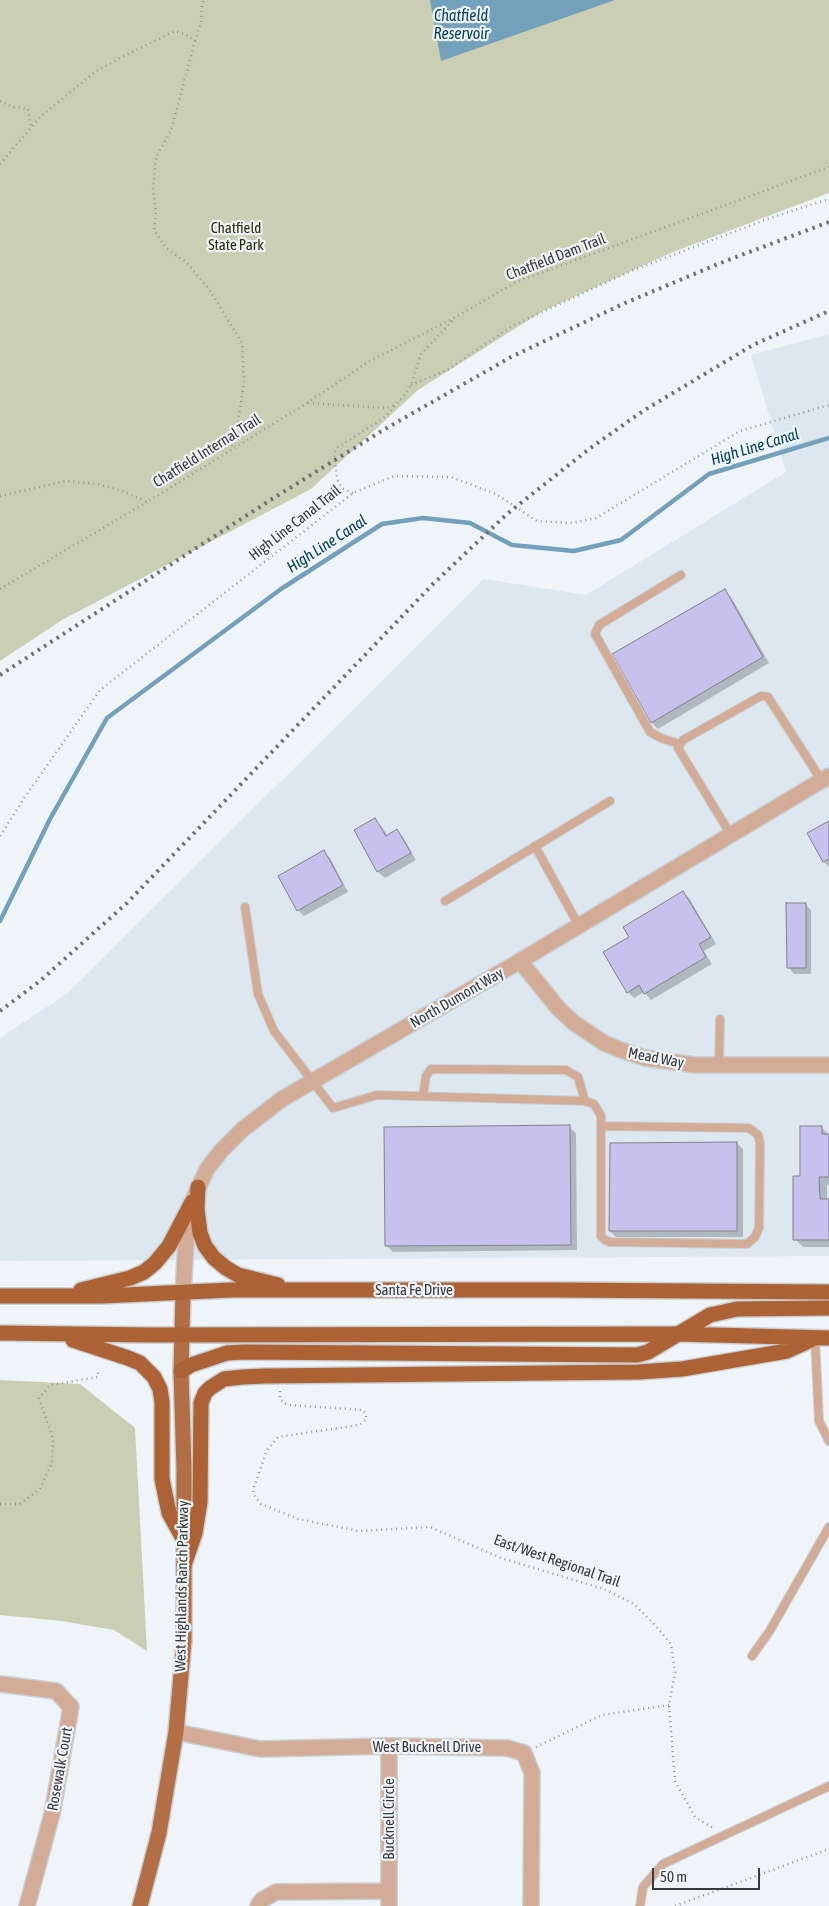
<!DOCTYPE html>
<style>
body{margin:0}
#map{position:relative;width:829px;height:1906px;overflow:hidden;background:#eff4f8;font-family:"Asap Condensed",sans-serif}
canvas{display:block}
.scale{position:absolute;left:652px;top:1868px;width:108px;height:22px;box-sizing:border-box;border:2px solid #37393a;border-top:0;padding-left:6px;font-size:15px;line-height:18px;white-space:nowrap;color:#37393a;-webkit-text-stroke:4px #eff4f8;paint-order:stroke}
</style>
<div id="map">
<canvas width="829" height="1906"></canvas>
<div class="scale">50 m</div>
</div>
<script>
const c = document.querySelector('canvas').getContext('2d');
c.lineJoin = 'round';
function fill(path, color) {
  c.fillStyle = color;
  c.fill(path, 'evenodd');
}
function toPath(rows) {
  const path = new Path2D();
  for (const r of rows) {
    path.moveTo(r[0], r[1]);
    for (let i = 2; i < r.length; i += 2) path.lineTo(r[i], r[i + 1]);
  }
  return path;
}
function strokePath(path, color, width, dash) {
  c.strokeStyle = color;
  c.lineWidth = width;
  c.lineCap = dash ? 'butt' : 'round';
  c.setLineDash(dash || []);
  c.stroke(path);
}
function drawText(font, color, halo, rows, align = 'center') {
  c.font = font + ' "Asap Condensed",sans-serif';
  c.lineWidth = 4.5;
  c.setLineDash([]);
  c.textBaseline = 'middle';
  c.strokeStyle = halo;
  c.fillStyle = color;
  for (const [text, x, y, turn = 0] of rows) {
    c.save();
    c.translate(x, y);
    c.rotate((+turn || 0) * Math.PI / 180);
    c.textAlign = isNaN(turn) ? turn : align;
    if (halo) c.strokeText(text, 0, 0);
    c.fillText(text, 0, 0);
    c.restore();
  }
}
const built = toPath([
 [829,334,829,1256,0,1261,0,1038,68,993,484,579,586,595,786,472,751,355]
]);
const green = toPath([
 [0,0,829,0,829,193,673,252,543,311,418,390,311,489,62,620,0,661],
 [0,1380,80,1384,135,1428,147,1651,114,1630,62,1621,0,1615]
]);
const water = toPath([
 [430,0,615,0,441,61]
]);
const shadow = toPath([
 [725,591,731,597,769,663,658,729,652,723],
 [375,819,381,826,388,836,397,831,403,837,416,860,385,878,378,872,355,831],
 [829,823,829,867,824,862],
 [324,852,330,858,348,892,304,916,298,910],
 [683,892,689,898,716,944,704,951,712,964,651,1000,644,992,634,998,628,992,631,937],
 [805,904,811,910,811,974,794,974,788,967],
 [569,1127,576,1133,577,1250,393,1252,387,1246],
 [821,1127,829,1135,829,1185,827,1185,827,1201,829,1201,829,1247,803,1247,795,1239,802,1178],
 [737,1143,743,1149,743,1237,616,1237,610,1231]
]);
const stream = toPath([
 [0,921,50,819,107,718,281,589,382,524,423,518,470,523,512,545,574,551,621,540,709,474,829,438]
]);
const building = toPath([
 [725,589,763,657,651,723,612,654,725,589],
 [375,818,386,836,397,829,411,853,377,872,354,830,375,818],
 [829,821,829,859,823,862,807,833,829,821],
 [324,850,343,885,297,911,278,876,324,850],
 [683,891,711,937,699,944,706,957,644,994,639,985,627,993,603,952,629,937,623,927,683,891],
 [786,903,806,903,806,968,787,968,786,903],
 [570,1125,571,1245,385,1246,384,1127,570,1125],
 [800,1126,822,1126,822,1134,829,1134,829,1177,819,1177,820,1199,829,1199,829,1240,793,1240,793,1176,800,1176,800,1126],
 [737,1142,737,1231,609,1231,610,1143,737,1142]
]);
const path = toPath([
 [195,41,201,22,202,4,204,0],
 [0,101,13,107,28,109,31,127],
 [0,164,41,116,95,72,120,58,175,31,185,34,195,41,171,131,156,157,153,189,156,212,154,230,166,248,186,262,209,289,242,343,244,382,238,422,231,450],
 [411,385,449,369,512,326,631,271,770,218,829,199],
 [308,403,386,408,395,405],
 [353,493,342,488,337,479,334,453,338,447,385,417,404,396,411,385,421,354,454,319],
 [0,496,66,481,96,484,120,490,147,502,307,403,368,362,456,317,516,282,829,167],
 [0,589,147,502],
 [0,836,25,797,100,690,353,493,394,476,451,477,496,494,537,521,572,523,596,518,740,431,829,405],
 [280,1391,280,1399,284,1403,289,1405,363,1410,366,1415,366,1420,359,1425,278,1437,267,1450,254,1487,253,1494,261,1504,298,1519,359,1531,430,1527,501,1558,604,1589,634,1604,654,1624,671,1644,675,1672,669,1705,675,1781,695,1817,713,1828],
 [0,1504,20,1504,40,1489,52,1463,53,1439,39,1398,50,1385,98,1377,98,1369],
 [536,1747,602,1715,669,1705],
 [675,1906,829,1849]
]);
const service = toPath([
 [679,744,661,738,650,732,595,634,599,625,681,575],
 [731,835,678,748,683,740,761,696,768,697,822,781],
 [535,846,579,926],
 [445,901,610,801],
 [245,907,258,994,274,1031,333,1108,377,1095,585,1101,594,1104,601,1116,601,1236,605,1240,610,1242,747,1244,755,1237,759,1228,760,1143,758,1135,749,1128,601,1126],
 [719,1066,720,1019],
 [423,1096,426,1076,431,1069,566,1070,578,1077,585,1101],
 [815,1338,819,1421,829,1441],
 [752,1656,769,1632,829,1527],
 [640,1906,643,1887,663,1864,829,1786]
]);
const minor = toPath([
 [520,961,558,1008,574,1023,604,1043,621,1050,645,1058,695,1065,829,1065],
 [0,1684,56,1691,71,1707,52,1814,27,1906],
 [176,1732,260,1749,389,1746,507,1748,524,1753,532,1773,531,1906],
 [389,1746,389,1891],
 [258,1906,262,1900,276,1892,389,1891,389,1906]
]);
const tertiary = toPath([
 [183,1293,187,1226,192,1202,207,1169,221,1151,242,1130,282,1099,520,961,829,776]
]);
const primary = toPath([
 [140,1906,159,1833,176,1732,184,1640,184,1469,181,1371,183,1293]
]);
const trunk = toPath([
 [198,1187,197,1209,200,1233,205,1246,214,1258,226,1268,238,1275,278,1285],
 [81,1290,130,1278,144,1272,155,1263,169,1246,192,1202],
 [0,1296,102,1296,231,1290,560,1290,829,1292],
 [0,1333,151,1335,675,1334,829,1338],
 [73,1340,128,1358,140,1363,154,1377,160,1389,162,1402,162,1479,169,1513,184,1540],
 [181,1371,191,1365,227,1353,244,1352,637,1355,648,1352,710,1315,737,1309,829,1308],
 [184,1565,195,1533,200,1502,201,1403,205,1393,210,1388,224,1379,243,1377,265,1376,639,1372,682,1369,787,1351,811,1340]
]);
const rail = toPath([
 [0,675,272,499,385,429,511,357,625,303,723,262,829,222],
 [0,1011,40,981,127,903,433,584,507,514,589,449,643,411,753,345,829,311]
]);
const parkNames = [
 ["Chatfield",236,228],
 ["State Park",236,245]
];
const streetNames = [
 ["Chatfield Dam Trail",556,257,-21],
 ["Chatfield Internal Trail",207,451,-32],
 ["High Line Canal Trail",295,523,-38],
 ["North Dumont Way",457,998,-30],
 ["Mead Way",656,1058,11],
 ["Santa Fe Drive",414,1290],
 ["East/West Regional Trail",557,1561,19],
 ["West Highlands Ranch Parkway",182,1586,-89],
 ["West Bucknell Drive",427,1747],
 ["Rosewalk Court",60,1769,-80],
 ["Bucknell Circle",389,1819,-90]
];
const waterNames = [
 ["Chatfield",461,16],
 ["Reservoir",461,34],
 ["High Line Canal",755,447,-17],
 ["High Line Canal",327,544,-33]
];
fill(built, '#dce7ef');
fill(green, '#caceb2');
fill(water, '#73a0ba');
fill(shadow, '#0003');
strokePath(stream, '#73a0ba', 4.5);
fill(building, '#c9c1ed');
strokePath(building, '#828186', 1);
strokePath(service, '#cacfd2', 10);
strokePath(minor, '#cacfd2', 18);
strokePath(tertiary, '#cacfd2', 18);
strokePath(primary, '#cacfd2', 18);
strokePath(trunk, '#cacfd2', 18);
strokePath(path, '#939699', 2.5, [1, 4]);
strokePath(service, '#d3ac97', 8);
strokePath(minor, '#d3ac97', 15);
strokePath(tertiary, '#d3ac97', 15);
strokePath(primary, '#b36e46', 15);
strokePath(trunk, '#ac6234', 15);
strokePath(rail, '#6e7173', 4, [2.5, 5]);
drawText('15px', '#292c07', '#eff4f8', parkNames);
drawText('15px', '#37393a', '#eff4f8', streetNames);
drawText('italic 16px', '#03415c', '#eff4f8', waterNames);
</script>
